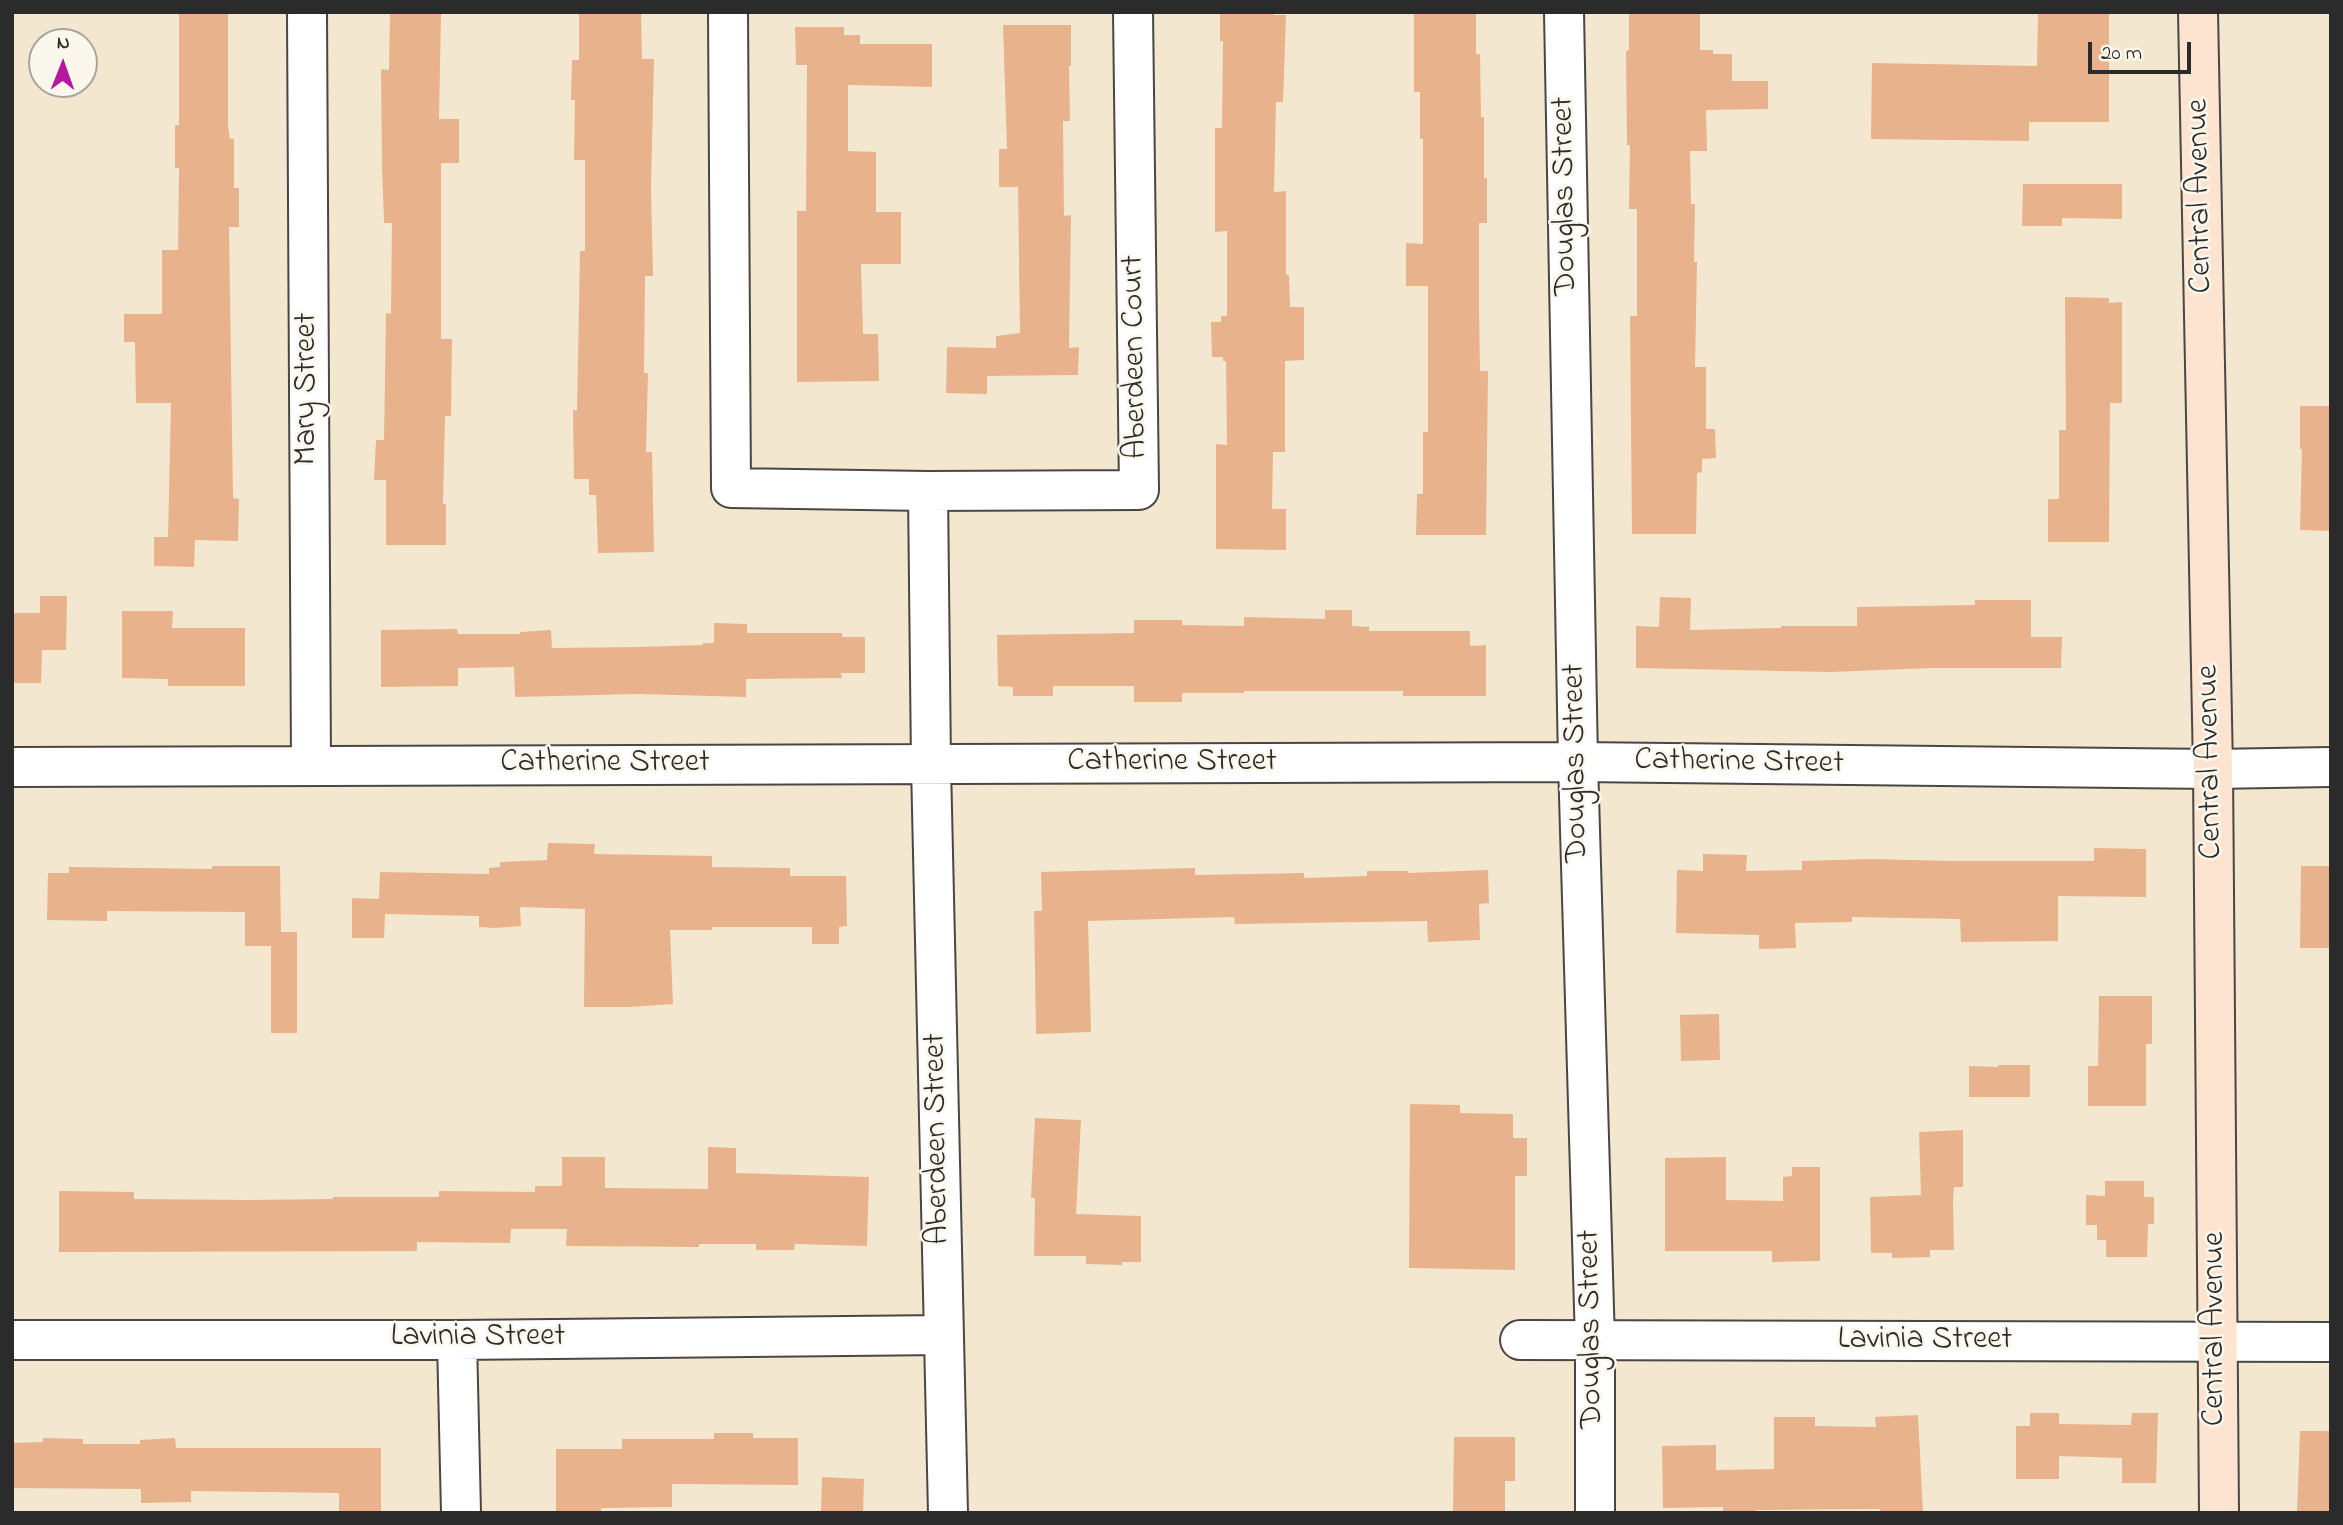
<!DOCTYPE html>
<style>
body{margin:0}
#map{position:relative;width:2343px;height:1525px;overflow:hidden;background:#f4e7cf;font-family:"Indie Flower",sans-serif}
canvas{display:block}
.frame{position:absolute;inset:0;border:14px solid #2b2b2b;pointer-events:none}
.north{position:absolute;left:28px;top:28px;width:70px;height:70px;box-sizing:border-box;background:#fbf7ec;border:2px solid #a8a59f;border-radius:50%;rotate:1deg;font-size:19px;font-weight:700;line-height:28px;text-align:center;color:#2b2b2b}
.north::after{content:'';display:block;margin:auto;width:24px;height:32px;background:#b5179e;clip-path:polygon(50% 0,100% 100%,50% 72%,0 100%)}
.scale{position:absolute;left:2088px;top:42px;width:103px;height:32px;box-sizing:border-box;border:4px solid #2b2b2b;border-top:0;padding-left:9px;font-size:21px;line-height:24px;white-space:nowrap;color:#2b2b2b;-webkit-text-stroke:5px #fbf7ec;paint-order:stroke}
</style>
<div id="map">
<canvas width="2343" height="1525"></canvas>
<div class="frame"></div>
<div class="north">N</div>
<div class="scale">20 m</div>
</div>
<script>
const c = document.querySelector('canvas').getContext('2d');
c.lineJoin = 'round';
function fill(path, color) {
  c.fillStyle = color;
  c.fill(path, 'evenodd');
}
function toPath(rows) {
  const path = new Path2D();
  for (const r of rows) {
    path.moveTo(r[0], r[1]);
    for (let i = 2; i < r.length; i += 2) path.lineTo(r[i], r[i + 1]);
  }
  return path;
}
function strokePath(path, color, width, dash) {
  c.strokeStyle = color;
  c.lineWidth = width;
  c.lineCap = dash ? 'butt' : 'round';
  c.setLineDash(dash || []);
  c.stroke(path);
}
function drawText(font, color, halo, rows, align = 'center') {
  c.font = font + ' "Indie Flower",sans-serif';
  c.lineWidth = 5;
  c.setLineDash([]);
  c.textBaseline = 'middle';
  c.strokeStyle = halo;
  c.fillStyle = color;
  for (const [text, x, y, turn = 0] of rows) {
    c.save();
    c.translate(x, y);
    c.rotate((+turn || 0) * Math.PI / 180);
    c.textAlign = isNaN(turn) ? turn : align;
    if (halo) c.strokeText(text, 0, 0);
    c.fillText(text, 0, 0);
    c.restore();
  }
}
const building = toPath([
 [179,12,228,12,228,125,230,139,234,139,234,188,239,188,239,227,229,227,233,498,239,499,238,541,195,540,194,567,154,566,154,537,168,537,171,403,136,403,135,342,124,342,124,314,162,314,162,250,178,250,179,168,175,168,175,125,179,125],
 [390,12,441,12,439,119,459,119,459,163,441,163,441,339,452,339,451,416,445,416,443,504,446,504,446,545,386,545,386,480,374,480,376,440,384,440,386,313,391,314,392,223,384,223,382,164,381,69,389,70],
 [579,12,641,12,642,59,654,59,651,188,653,276,645,276,644,373,648,373,646,452,652,452,654,552,598,553,596,495,589,495,589,479,574,479,573,410,577,410,580,251,585,251,585,160,574,160,575,100,571,100,572,60,579,60],
 [1220,12,1274,12,1274,15,1286,15,1283,102,1276,102,1274,192,1286,191,1286,275,1289,275,1290,307,1304,307,1304,360,1285,361,1285,452,1273,452,1272,509,1286,509,1286,550,1216,549,1216,444,1227,445,1226,361,1223,361,1223,357,1212,357,1211,322,1221,322,1221,316,1227,316,1227,231,1215,232,1215,128,1222,128,1223,41,1220,41],
 [1414,12,1476,12,1476,54,1480,54,1481,117,1484,117,1484,178,1487,178,1487,223,1479,223,1479,306,1480,371,1488,371,1486,535,1416,535,1417,494,1423,494,1423,432,1428,432,1428,286,1406,286,1406,243,1423,244,1423,139,1420,139,1420,92,1414,92],
 [1629,12,1700,12,1700,50,1713,50,1713,54,1732,54,1732,81,1768,81,1768,109,1706,110,1707,151,1690,151,1691,204,1695,204,1694,262,1697,262,1695,367,1706,367,1706,429,1715,429,1716,458,1702,459,1702,472,1697,473,1696,534,1632,534,1630,316,1637,316,1637,209,1629,209,1630,145,1627,145,1626,51,1629,50],
 [2038,12,2109,12,2109,122,2029,122,2029,141,1871,139,1872,63,2037,66],
 [1003,25,1071,25,1071,66,1069,66,1070,121,1063,121,1064,216,1071,215,1069,348,1079,347,1078,375,987,376,987,394,946,393,947,347,996,348,996,336,1020,333,1018,187,999,187,999,149,1007,149],
 [795,27,844,27,844,35,860,35,860,44,932,44,932,87,848,85,848,151,876,152,876,212,901,212,901,264,861,264,863,334,878,334,879,381,797,382,797,211,806,211,807,65,796,65],
 [2023,184,2122,184,2122,219,2062,218,2062,226,2022,226],
 [2065,297,2109,298,2109,303,2122,302,2122,403,2110,403,2109,542,2048,542,2048,499,2059,499,2059,430,2066,430],
 [2300,406,2331,406,2331,531,2300,530,2302,449,2300,449],
 [40,596,67,596,66,650,42,650,41,683,12,683,12,613,40,613],
 [1660,597,1691,598,1690,630,1781,628,1781,626,1857,626,1857,607,1975,605,1975,600,2031,600,2031,637,2062,637,2061,668,1932,668,1830,672,1636,668,1636,626,1659,627],
 [1325,610,1352,610,1352,626,1369,627,1369,631,1470,631,1470,646,1486,645,1486,696,1403,696,1403,691,1244,691,1244,693,1182,693,1182,702,1134,702,1134,686,1053,686,1053,696,1013,696,1013,687,998,686,997,635,1134,633,1134,620,1182,620,1182,625,1244,626,1244,617,1325,619],
 [122,611,173,611,172,628,245,628,245,686,168,686,168,679,122,678],
 [714,623,747,624,747,633,842,633,842,637,865,637,865,673,841,673,842,678,746,679,746,697,639,694,515,697,514,667,458,668,458,686,381,687,381,630,457,629,458,634,520,634,520,632,551,630,552,648,639,647,703,645,703,643,714,643],
 [548,843,595,844,594,854,712,856,712,867,790,868,790,876,846,876,847,926,839,927,839,944,812,944,812,927,712,927,712,930,670,930,673,1004,630,1007,584,1007,585,909,520,907,521,926,494,928,479,927,479,916,385,914,384,938,352,938,352,898,379,899,380,872,489,874,489,868,500,867,500,862,547,860],
 [2094,848,2146,849,2146,897,2058,896,2058,941,1961,942,1960,919,1852,917,1852,922,1795,923,1796,948,1759,949,1759,935,1676,933,1677,870,1703,871,1703,854,1747,855,1746,871,1802,870,1802,861,1871,859,1950,861,2094,861],
 [212,866,280,866,281,932,297,932,297,1033,271,1033,271,946,245,946,245,912,107,911,107,921,47,920,48,873,69,873,69,867,212,869],
 [2301,866,2331,866,2331,948,2300,948],
 [1195,868,1195,875,1304,873,1304,878,1367,876,1367,871,1408,871,1408,873,1488,870,1489,903,1479,904,1480,940,1428,942,1427,921,1235,924,1234,917,1088,921,1091,1032,1036,1034,1034,911,1042,911,1041,872],
 [2099,996,2152,996,2152,1044,2146,1044,2146,1106,2088,1106,2088,1066,2098,1066],
 [1719,1014,1720,1060,1681,1061,1680,1015],
 [1998,1065,2030,1065,2030,1097,1969,1097,1969,1066,1998,1067],
 [1410,1104,1460,1105,1460,1113,1513,1114,1513,1138,1527,1138,1527,1176,1515,1176,1515,1270,1409,1268],
 [1035,1118,1081,1120,1076,1214,1141,1216,1141,1262,1122,1262,1122,1265,1086,1264,1086,1256,1034,1256,1035,1198,1031,1198],
 [1963,1130,1963,1187,1954,1187,1953,1200,1954,1250,1930,1250,1930,1257,1892,1258,1892,1253,1871,1253,1870,1197,1921,1195,1919,1132],
 [708,1147,736,1148,736,1173,869,1177,867,1246,795,1244,794,1250,756,1250,756,1244,699,1244,699,1247,566,1246,567,1229,511,1229,510,1243,417,1242,417,1251,59,1252,59,1191,134,1192,134,1199,250,1200,333,1199,333,1197,439,1197,439,1191,535,1192,535,1186,562,1186,562,1157,605,1157,605,1188,708,1189],
 [1726,1157,1726,1200,1783,1201,1783,1177,1792,1176,1792,1167,1820,1167,1820,1261,1772,1262,1772,1251,1665,1251,1665,1158],
 [2105,1181,2144,1181,2144,1197,2154,1197,2154,1224,2148,1224,2147,1257,2106,1257,2106,1240,2097,1240,2097,1225,2086,1225,2086,1195,2105,1196],
 [2030,1413,2059,1413,2059,1424,2131,1425,2132,1413,2158,1413,2156,1483,2122,1483,2122,1458,2059,1456,2059,1479,2016,1479,2016,1426,2030,1426],
 [1918,1415,1923,1513,1880,1513,1880,1509,1756,1510,1756,1513,1723,1513,1723,1507,1663,1508,1662,1446,1716,1445,1716,1470,1774,1469,1774,1417,1815,1417,1815,1426,1876,1427,1875,1417],
 [2300,1431,2331,1431,2331,1513,2297,1513],
 [714,1433,753,1433,753,1438,798,1438,798,1485,672,1484,672,1507,601,1508,601,1513,556,1513,556,1449,622,1449,622,1439,714,1439],
 [1454,1437,1515,1437,1515,1481,1505,1481,1505,1513,1453,1513],
 [43,1438,83,1439,83,1444,140,1444,140,1440,175,1438,176,1448,381,1448,381,1513,339,1513,339,1493,191,1491,191,1502,141,1503,141,1489,12,1488,12,1443,43,1442],
 [822,1477,864,1479,863,1513,821,1513]
]);
const minor = toPath([
 [307,12,311,765],
 [728,12,731,488,928,491,1139,490,1133,12],
 [1564,12,1578,762,1595,1342,1595,1513],
 [928,491,931,765,948,1513],
 [12,767,1578,762,2213,769,2331,767],
 [12,1340,457,1340,944,1335],
 [457,1340,461,1513],
 [1520,1340,2331,1342]
]);
const secondary = toPath([
 [2198,12,2213,769,2219,1513]
]);
const streetNames = [
 ["Douglas Street",1567,196,-91],
 ["Central Avenue",2202,196,-91],
 ["Aberdeen Court",1137,357,-91],
 ["Mary Street",309,389,-90],
 ["Central Avenue",2212,762,-91],
 ["Douglas Street",1578,763,-91],
 ["Catherine Street",1172,764],
 ["Catherine Street",1739,764,1],
 ["Catherine Street",605,765],
 ["Aberdeen Street",939,1139,-91],
 ["Douglas Street",1593,1329,-91],
 ["Central Avenue",2217,1329,-90],
 ["Lavinia Street",478,1339],
 ["Lavinia Street",1925,1342]
];
fill(building, '#e8b38c');
strokePath(minor, '#494744', 42);
strokePath(secondary, '#494744', 42);
strokePath(minor, '#fff', 38);
strokePath(secondary, '#fde4d0', 38);
drawText('32px', '#2b2b2b', '#fbf7ec', streetNames);
</script>
